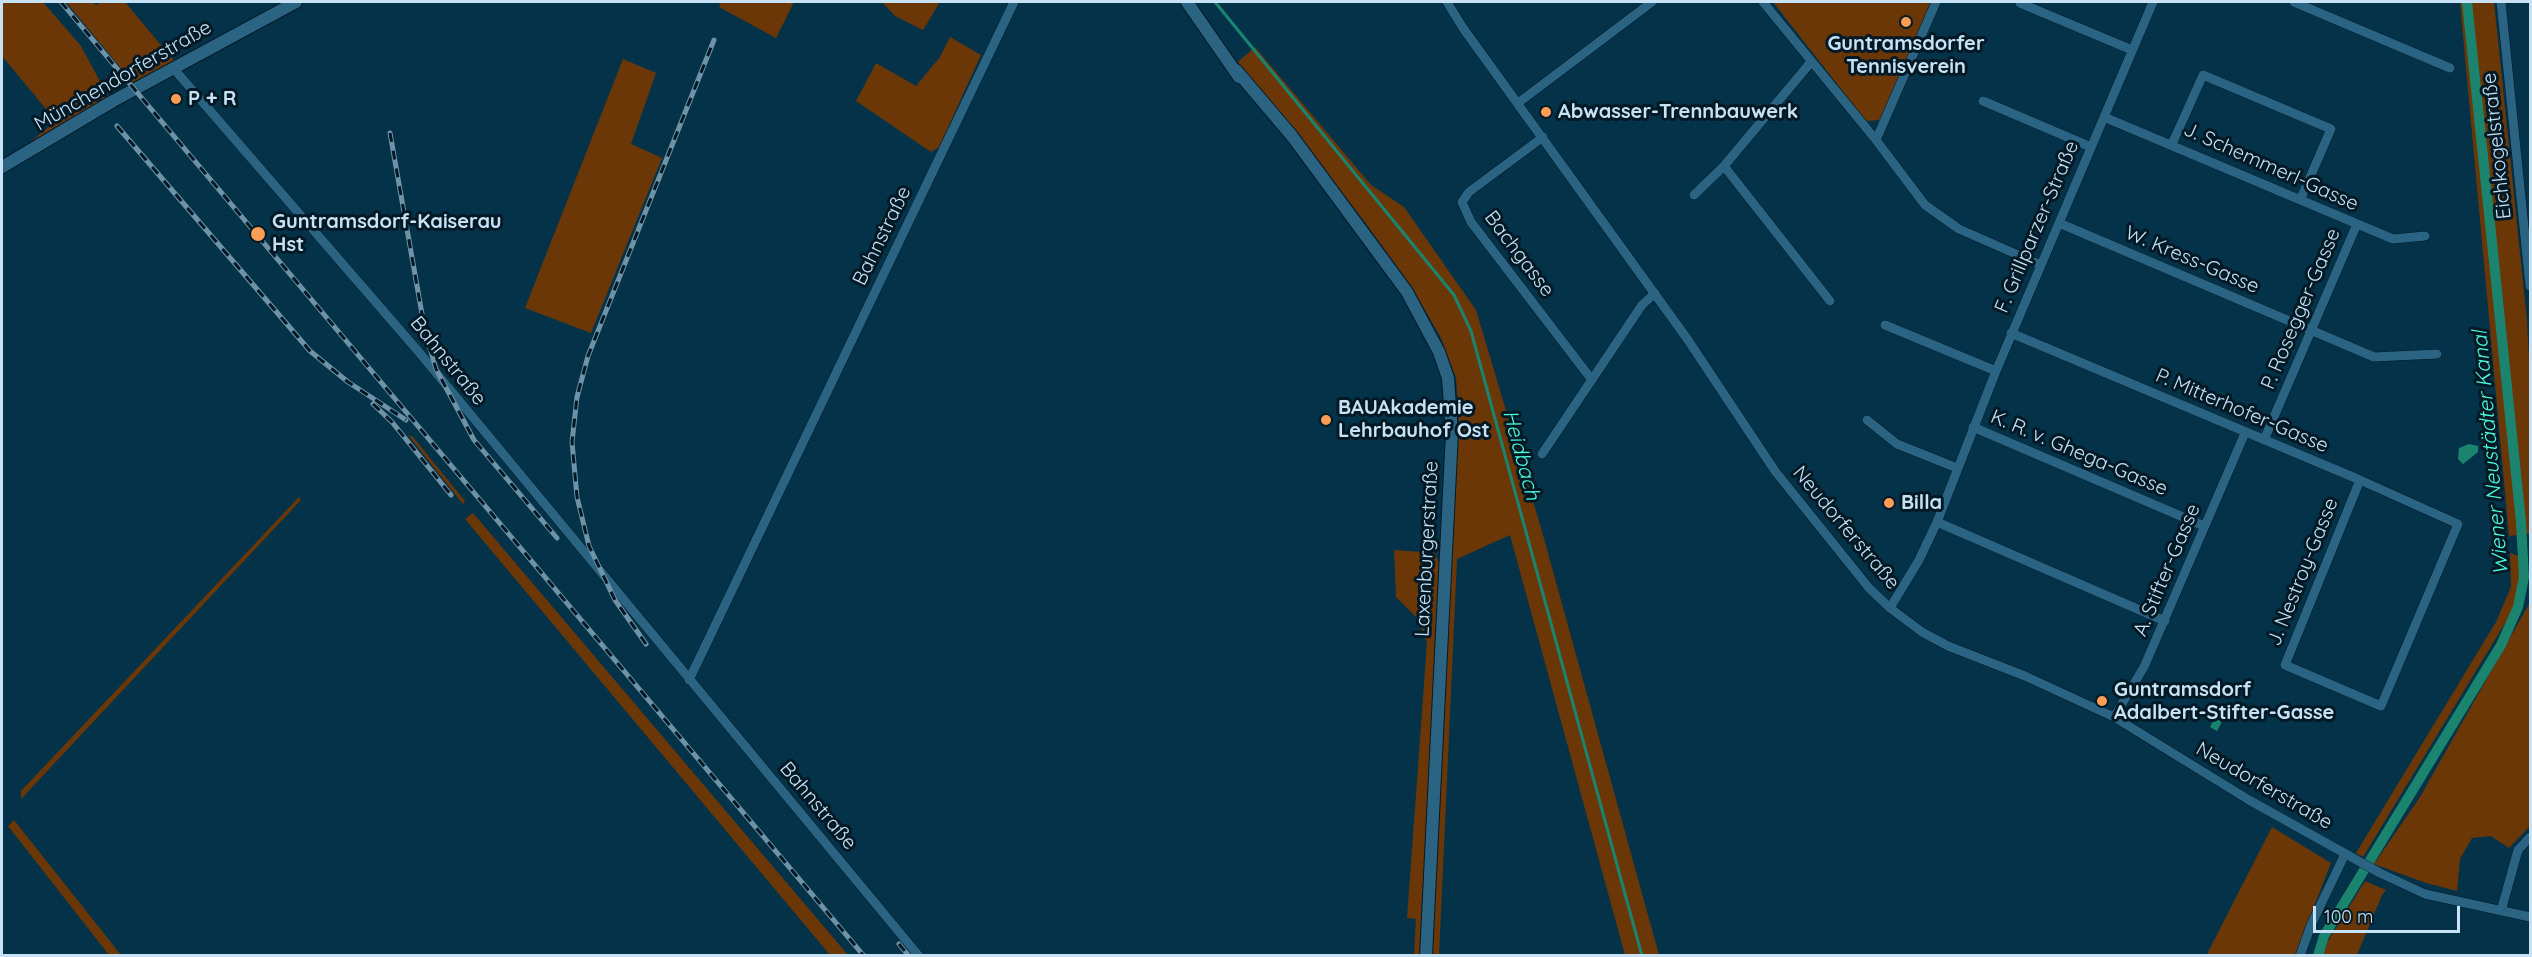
<!DOCTYPE html>
<meta charset="utf-8">
<style>
body{margin:0}
#map{position:relative;width:2532px;height:957px;overflow:hidden;background:#043349;font-family:Quicksand,sans-serif}
canvas{display:block}
.frame{position:absolute;inset:0;border:3px solid #c6e2f4;pointer-events:none}
.scale{position:absolute;left:2313px;top:906px;width:147px;height:27px;box-sizing:border-box;border:3px solid #c6e2f4;border-top:0;padding-left:8px;font-size:18px;line-height:21px;white-space:nowrap;color:#c6e2f4;-webkit-text-stroke:4px #031926;paint-order:stroke}
</style>
<div id="map">
<canvas width="2532" height="957"></canvas>
<div class="frame"></div>
<div class="scale">100 m</div>
</div>
<script>
const c = document.querySelector('canvas').getContext('2d');
c.lineJoin = 'round';
function fill(path, color) {
  c.fillStyle = color;
  c.fill(path, 'evenodd');
}
function toPath(rows) {
  const path = new Path2D();
  for (const r of rows) {
    path.moveTo(r[0], r[1]);
    for (let i = 2; i < r.length; i += 2) path.lineTo(r[i], r[i + 1]);
  }
  return path;
}
function strokePath(path, color, width, dash) {
  c.strokeStyle = color;
  c.lineWidth = width;
  c.lineCap = dash ? 'butt' : 'round';
  c.setLineDash(dash || []);
  c.stroke(path);
}
function drawText(font, color, halo, rows, align = 'center') {
  c.font = font + ' Quicksand,sans-serif';
  c.lineWidth = 6;
  c.setLineDash([]);
  c.textBaseline = 'middle';
  c.strokeStyle = halo;
  c.fillStyle = color;
  for (const [text, x, y, turn = 0] of rows) {
    c.save();
    c.translate(x, y);
    c.rotate((+turn || 0) * Math.PI / 180);
    c.textAlign = isNaN(turn) ? turn : align;
    if (halo) c.strokeText(text, 0, 0);
    c.fillText(text, 0, 0);
    c.restore();
  }
}
const green = toPath([
 [2,2,43,2,81,46,103,87,105,98,29,143,56,121,2,56],
 [66,2,92,2,96,5,101,2,125,2,175,62,134,84],
 [721,2,794,2,776,38,719,7],
 [882,2,940,2,923,30,895,16],
 [1773,2,1932,2,1880,120,1866,121],
 [2460,2,2494,2,2527,321,2530,377,2530,534,2509,536],
 [950,37,981,55,939,147,931,152,856,101,876,63,916,86,940,57],
 [1255,47,1371,185,1404,207,1476,310,1541,528,1659,955,1625,955,1510,535,1457,559,1439,955,1431,955,1459,414,1456,378,1441,338,1413,289,1364,221,1238,62],
 [623,59,656,73,631,144,662,158,591,333,525,308],
 [408,435,413,437,465,501,463,504],
 [299,497,301,500,21,799,21,791],
 [473,513,848,955,830,955,465,519],
 [1394,550,1435,553,1441,568,1421,955,1414,955,1416,919,1407,918,1427,643,1418,619,1396,597],
 [2510,553,2519,556,2519,580,2513,610,2363,857,2356,853,2496,622,2511,587],
 [2530,572,2530,826,2509,848,2491,836,2472,838,2460,859,2457,891,2426,883,2374,864,2420,797,2529,604],
 [14,820,121,955,109,955,8,826],
 [2272,827,2331,863,2295,955,2206,956],
 [2365,881,2386,890,2382,895,2357,955,2323,955,2328,941]
]);
const water = toPath([
 [2469,444,2478,446,2478,452,2463,464,2458,459,2459,448],
 [2220,708,2227,712,2217,731,2210,727]
]);
const stream = toPath([
 [1215,2,1454,295,1471,331,1642,956]
]);
const canal = toPath([
 [2318,956,2324,936,2501,645,2518,607,2524,577,2521,522,2467,2]
]);
const minor = toPath([
 [1447,2,1463,28,1688,340,1775,471,1869,588,1890,608,1922,632,1948,646,2025,676,2114,717,2249,800,2380,873,2425,894,2530,917],
 [1763,2,1876,140,1925,205,1959,229,2041,265],
 [2294,2,2450,68],
 [2501,2,2530,286],
 [2020,3,2132,50],
 [174,69,418,351,919,956],
 [1983,101,2091,147],
 [1518,103,1652,2],
 [2104,117,2393,239,2425,236],
 [1543,137,1469,192,1462,202,1471,222,1592,380],
 [1876,140,1936,2],
 [2172,144,2203,75,2331,129,2301,198],
 [1724,166,1830,301],
 [1694,195,1724,166,1811,62],
 [2059,223,2374,357,2437,354],
 [1885,325,1996,371],
 [2011,333,2360,480,2458,524,2381,706,2285,665,2360,480],
 [1867,420,1897,444,1957,468],
 [1973,427,2204,526],
 [2264,440,2357,224],
 [1542,454,1642,305,1655,293],
 [1937,522,2165,621],
 [1890,608,1919,560,1937,522,1996,371,2153,2],
 [689,680,1014,2],
 [2114,717,2144,667,2245,433],
 [2501,911,2518,850,2530,837],
 [2300,956,2311,925,2345,854]
]);
const tertiary = toPath([
 [1187,2,1239,77],
 [1236,70,1292,136,1407,292,1439,352,1448,378,1452,432,1426,956],
 [2,167,113,101,296,2]
]);
const rail = toPath([
 [61,2,864,956],
 [117,126,310,351,348,382,406,420],
 [390,133,425,331,436,369,474,440,557,538],
 [373,404,392,422,451,495],
 [646,644,615,600,589,546,577,497,572,442,577,397,588,356,714,40],
 [899,944,909,956]
]);
const markers = [
 [1906,22,6,"#fd9d55"],
 [176,99,6,"#fd9d55"],
 [1546,112,6,"#fd9d55"],
 [258,234,8,"#fd9d55"],
 [1326,420,6,"#fd9d55"],
 [1889,503,6,"#fd9d55"],
 [2102,701,6,"#fd9d55"]
];
const poiNames = [
 ["Guntramsdorfer",1906,44,"center"],
 ["Tennisverein",1906,67,"center"],
 ["P + R",188,99],
 ["Abwasser-Trennbauwerk",1558,112],
 ["Guntramsdorf-Kaiserau",272,222],
 ["Hst",272,245],
 ["BAUAkademie",1338,408],
 ["Lehrbauhof Ost",1338,431],
 ["Billa",1901,503],
 ["Guntramsdorf",2114,690],
 ["Adalbert-Stifter-Gasse",2114,713]
];
const streetNames = [
 ["Münchendorferstraße",123,76,-30],
 ["Eichkogelstraße",2497,146,-96],
 ["J. Schemmerl-Gasse",2271,167,24],
 ["F. Grillparzer-Straße",2037,227,-67],
 ["Bahnstraße",882,236,-64],
 ["Bachgasse",1519,254,53],
 ["W. Kress-Gasse",2192,260,23],
 ["P. Rosegger-Gasse",2301,309,-67],
 ["Bahnstraße",448,361,51],
 ["P. Mitterhofer-Gasse",2242,411,23],
 ["K. R. v. Ghega-Gasse",2079,453,23],
 ["Neudorferstraße",1846,528,50],
 ["Laxenburgerstraße",1427,549,-87],
 ["A. Stifter-Gasse",2167,570,-67],
 ["J. Nestroy-Gasse",2303,572,-68],
 ["Neudorferstraße",2264,786,30],
 ["Bahnstraße",818,806,50]
];
const waterNames = [
 ["Wiener Neustädter Kanal",2491,453,-95],
 ["Heidbach",1521,455,75]
];
fill(green, '#6c3706');
fill(water, '#1a846f');
strokePath(stream, '#1a846f', 3);
strokePath(canal, '#1a846f', 10);
strokePath(minor, '#001a29', 10);
strokePath(tertiary, '#001a29', 14);
strokePath(minor, '#2b6483', 9);
strokePath(tertiary, '#2b6483', 12);
strokePath(rail, '#6e93a7', 5);
strokePath(rail, '#031926', 3, [9]);
for (const [x, y, r, color] of markers) {
  const dot = new Path2D();
  dot.arc(x, y, r, 0, 2 * Math.PI);
  c.fillStyle = color;
  c.fill(dot);
  strokePath(dot, '#031926', 2);
}
drawText('bold 20px', '#c6e2f4', '#031926', poiNames, 'left');
drawText('20px', '#c6e2f4', '#031926', streetNames);
drawText('italic 21px', '#4bfdd8', '#031926', waterNames);
</script>
